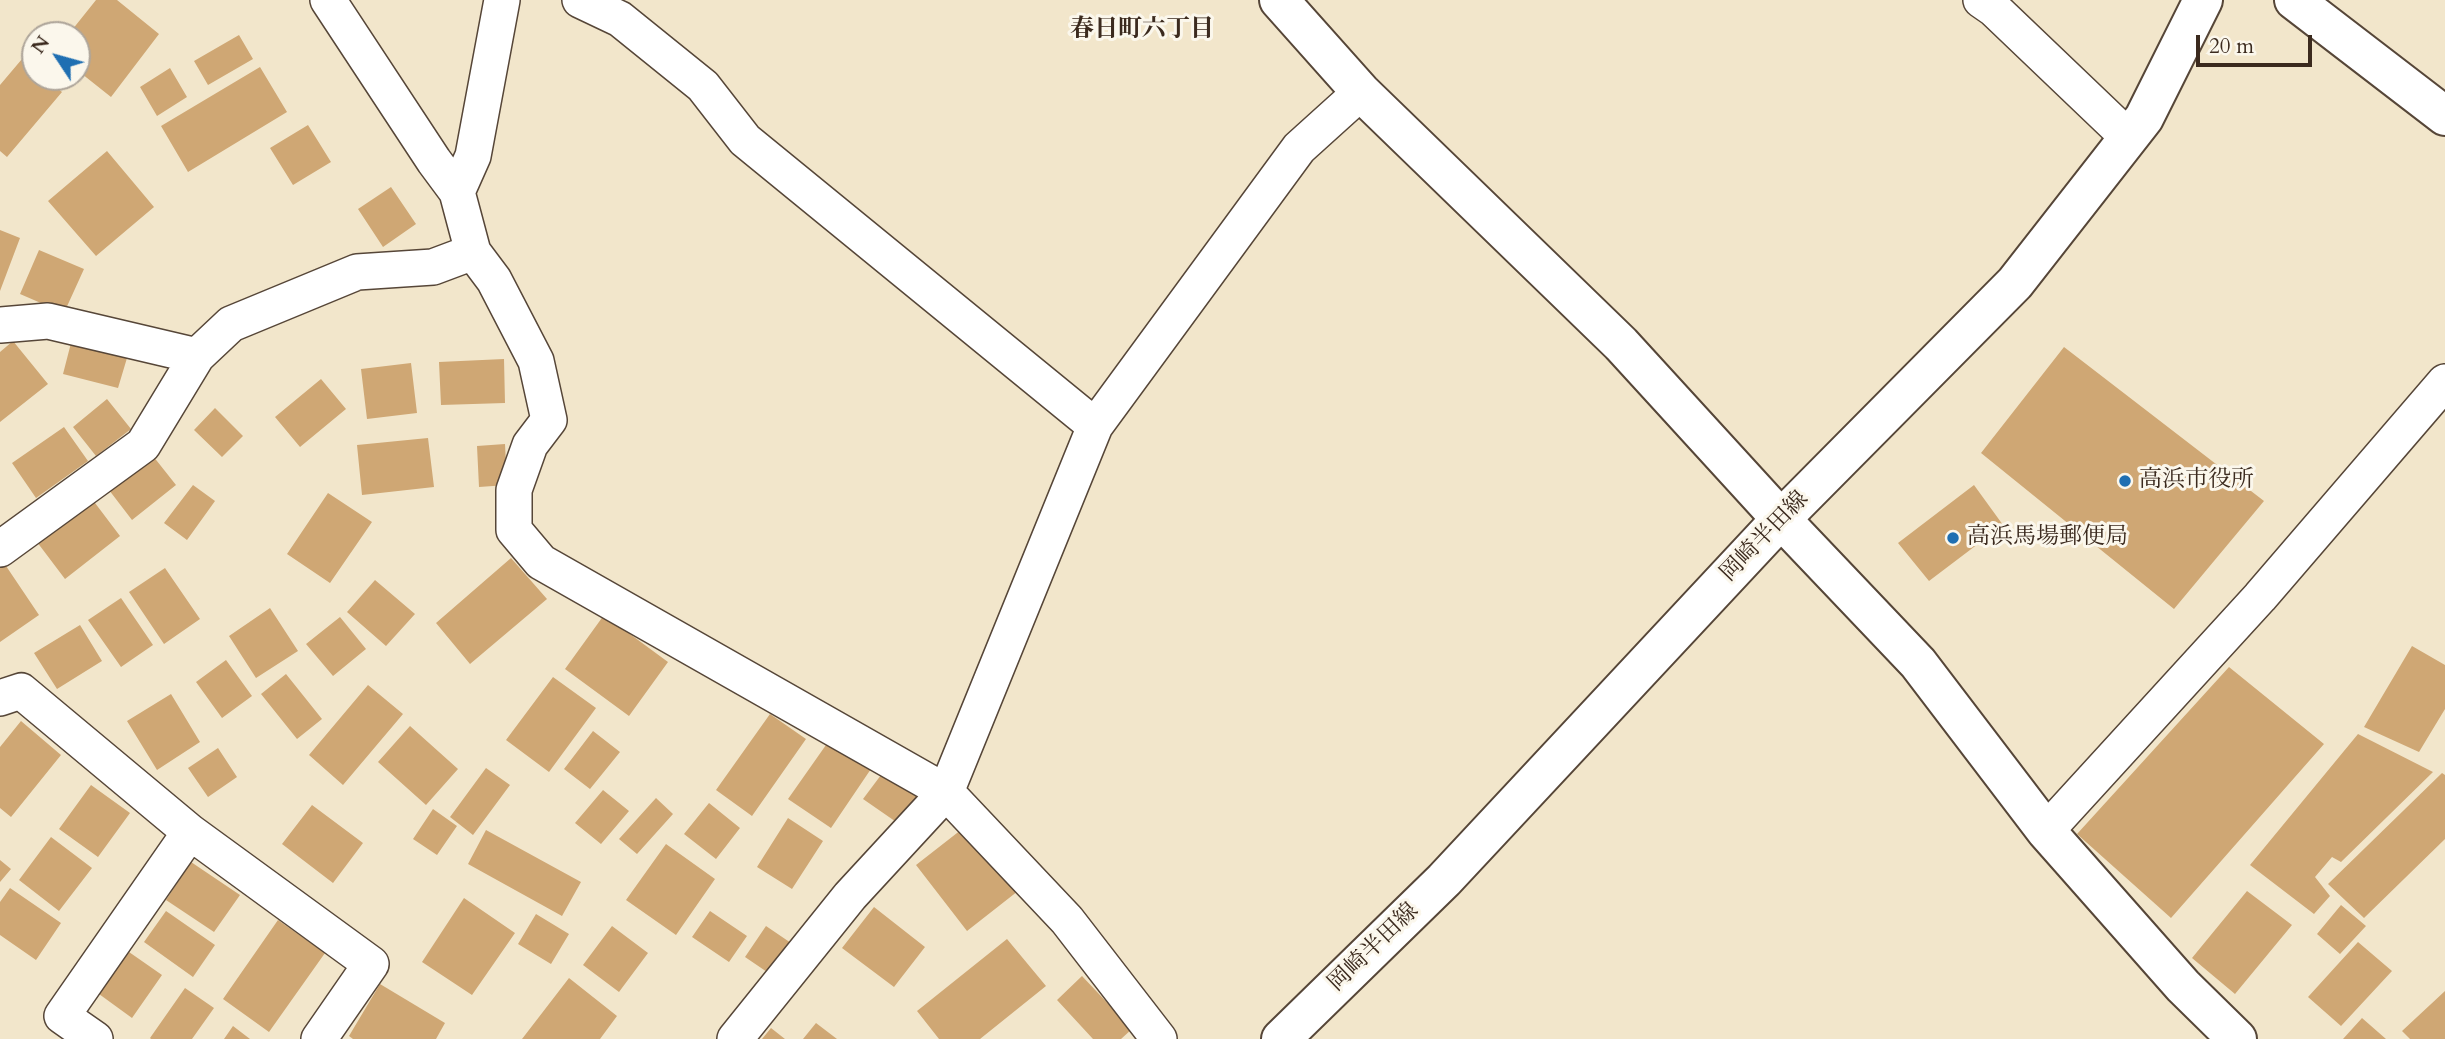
<!DOCTYPE html>
<meta charset="utf-8">
<style>
body{margin:0}
#map{position:relative;width:2445px;height:1039px;overflow:hidden;background:#f2e6cb;font-family:Cardo,serif}
canvas{display:block}
.north{position:absolute;left:21px;top:21px;width:70px;height:70px;box-sizing:border-box;background:#fbf7ec;border:2px solid #aea59a;border-radius:50%;rotate:306deg;font-size:19px;font-weight:700;line-height:28px;text-align:center;color:#3b2a1e}
.north::after{content:'';display:block;margin:auto;width:24px;height:32px;background:#1f6fb2;clip-path:polygon(50% 0,100% 100%,50% 72%,0 100%)}
.scale{position:absolute;left:2196px;top:35px;width:116px;height:32px;box-sizing:border-box;border:4px solid #3b2a1e;border-top:0;padding-left:9px;font-size:21px;line-height:24px;white-space:nowrap;color:#3b2a1e;-webkit-text-stroke:5px #fbf7ec;paint-order:stroke}
</style>
<div id="map">
<canvas width="2445" height="1039"></canvas>
<div class="north">N</div>
<div class="scale">20 m</div>
</div>
<script>
const c = document.querySelector('canvas').getContext('2d');
c.lineJoin = 'round';
function fill(path, color) {
  c.fillStyle = color;
  c.fill(path, 'evenodd');
}
function toPath(rows) {
  const path = new Path2D();
  for (const r of rows) {
    path.moveTo(r[0], r[1]);
    for (let i = 2; i < r.length; i += 2) path.lineTo(r[i], r[i + 1]);
  }
  return path;
}
function strokePath(path, color, width, dash) {
  c.strokeStyle = color;
  c.lineWidth = width;
  c.lineCap = dash ? 'butt' : 'round';
  c.setLineDash(dash || []);
  c.stroke(path);
}
function drawText(font, color, halo, rows, align = 'center') {
  c.font = font + ' Cardo,"Noto Serif JP",serif';
  c.lineWidth = 6;
  c.setLineDash([]);
  c.textBaseline = 'middle';
  c.strokeStyle = halo;
  c.fillStyle = color;
  for (const [text, x, y, turn = 0] of rows) {
    c.save();
    c.translate(x, y);
    c.rotate((+turn || 0) * Math.PI / 180);
    c.textAlign = isNaN(turn) ? turn : align;
    if (halo) c.strokeText(text, 0, 0);
    c.fillText(text, 0, 0);
    c.restore();
  }
}
const building = toPath([
 [96,0,117,0,159,34,111,97,77,70,77,35,68,35],
 [239,35,253,59,208,85,194,61],
 [22,59,35,69,35,77,44,77,62,92,7,157,0,151,0,85],
 [260,67,287,112,188,172,161,126],
 [170,68,187,97,157,116,140,87],
 [308,125,331,162,293,185,270,148],
 [107,151,154,207,96,256,48,201],
 [391,187,416,224,383,247,358,209],
 [0,230,20,238,0,291],
 [39,250,84,269,64,313,20,294],
 [13,341,48,384,0,422,0,352],
 [71,343,127,358,118,388,63,374],
 [2064,347,2264,501,2174,609,1981,453],
 [504,359,505,403,441,405,439,362],
 [411,363,417,413,367,419,361,369],
 [321,379,346,409,300,447,275,417],
 [107,399,131,429,96,456,73,427],
 [215,408,243,436,222,457,194,430],
 [64,427,88,461,36,498,12,463],
 [428,438,434,487,362,495,357,445],
 [505,444,507,485,479,487,477,446],
 [153,456,176,485,132,520,109,490],
 [193,485,215,501,187,540,164,523],
 [1974,485,2003,525,1929,581,1898,543],
 [328,493,372,522,330,583,287,554],
 [92,499,120,536,65,579,37,542],
 [511,558,547,599,470,664,436,623],
 [4,563,39,615,0,642,0,566],
 [165,568,200,619,164,644,129,592],
 [375,580,415,614,386,646,347,612],
 [121,598,153,645,121,667,88,620],
 [270,608,298,651,256,678,229,636],
 [604,615,668,662,629,716,565,669],
 [340,617,366,649,333,676,306,644],
 [80,625,102,661,57,689,34,653],
 [2412,646,2445,665,2445,709,2419,752,2364,727],
 [226,660,252,696,222,718,196,682],
 [2229,667,2324,744,2171,918,2077,834],
 [286,674,322,719,297,739,261,694],
 [553,677,596,708,549,772,506,740],
 [368,685,403,714,343,785,309,755],
 [171,694,200,742,157,770,127,721],
 [770,714,806,739,752,816,716,790],
 [21,721,61,755,11,817,0,808,0,747],
 [410,726,458,769,426,805,378,762],
 [593,731,620,752,590,789,564,769],
 [2358,734,2433,772,2341,862,2332,857,2315,877,2330,896,2314,914,2250,865],
 [833,735,875,763,831,828,788,799],
 [218,748,237,777,208,797,188,768],
 [486,768,510,785,473,835,450,817],
 [884,771,922,797,902,826,863,799],
 [2442,773,2445,775,2445,839,2364,918,2328,884],
 [91,785,130,813,98,857,59,829],
 [603,790,629,811,601,844,575,823],
 [656,798,673,814,637,854,619,839],
 [709,803,740,828,716,859,684,834],
 [312,805,363,843,333,883,282,844],
 [433,809,457,826,437,855,413,839],
 [788,818,823,841,792,889,757,867],
 [966,826,1018,891,967,931,916,865],
 [486,830,581,882,562,916,468,864],
 [51,837,92,868,59,911,19,880],
 [666,844,715,879,676,935,626,900],
 [0,860,11,869,0,882],
 [191,862,240,895,214,932,166,900],
 [10,888,61,923,36,960,0,935,0,902],
 [2247,891,2292,925,2235,994,2192,958],
 [464,898,515,933,472,995,422,962],
 [2341,905,2366,926,2340,954,2317,934],
 [874,907,925,947,894,987,842,948],
 [166,911,215,945,193,977,144,942],
 [710,911,747,936,729,962,692,937],
 [536,914,569,934,551,964,518,944],
 [278,920,325,953,269,1032,223,999],
 [612,926,648,953,619,992,583,965],
 [766,926,791,943,770,974,745,957],
 [1007,939,1046,986,980,1039,939,1039,917,1011],
 [2358,942,2392,971,2341,1026,2308,997],
 [129,952,162,975,132,1018,99,994],
 [1082,976,1132,1029,1121,1039,1093,1039,1057,1000],
 [569,978,617,1016,600,1039,522,1039],
 [380,984,445,1023,436,1039,353,1039,349,1036],
 [185,988,214,1008,192,1039,151,1039,150,1038],
 [2445,991,2445,1039,2410,1039,2402,1031],
 [2362,1018,2386,1039,2343,1039],
 [816,1023,837,1039,803,1039],
 [233,1026,250,1039,224,1039],
 [771,1028,785,1039,762,1039]
]);
const street = toPath([
 [328,0,434,161,457,192,473,252,494,280,536,361,549,420,530,445,514,490,514,530,541,562,946,792,1067,920,1159,1039],
 [580,0,620,19,703,86,745,140,1095,426],
 [1981,0,1994,9,2129,138],
 [457,192,473,156,502,0],
 [0,325,48,321,197,356],
 [0,549,143,445,197,356,231,324,357,272,433,267,473,252],
 [0,698,21,691,190,832,371,964,319,1039],
 [2046,831,2260,597,2445,382],
 [95,1039,62,1016,190,832],
 [735,1039,850,896,946,792,1095,426,1299,148,1361,92]
]);
const secondary = toPath([
 [1279,0,1361,92,1621,344,1781,519,1918,663,2046,831,2183,986,2237,1039]
]);
const primary = toPath([
 [2294,0,2445,116],
 [1281,1039,1444,880,1781,519,2015,283,2144,118,2203,0]
]);
const markers = [
 [2125,481,7,"#1f6fb2"],
 [1953,538,7,"#1f6fb2"]
];
const poiNames = [
 ["高浜市役所",2139,481],
 ["高浜馬場郵便局",1967,538]
];
const streetNames = [
 ["岡崎半田線",1765,537,-46],
 ["岡崎半田線",1374,948,-44]
];
const neighbourhoodNames = [
 ["春日町六丁目",1142,30]
];
fill(building, '#cfa774');
strokePath(street, '#564638', 38);
strokePath(secondary, '#564638', 42);
strokePath(primary, '#564638', 42);
strokePath(street, '#fff', 35);
strokePath(secondary, '#fff', 38);
strokePath(primary, '#fff', 38);
for (const [x, y, r, color] of markers) {
  const dot = new Path2D();
  dot.arc(x, y, r, 0, 2 * Math.PI);
  c.fillStyle = color;
  c.fill(dot);
  strokePath(dot, '#fbf7ec', 2.5);
}
drawText('23px', '#3b2a1e', '#fbf7ec', poiNames, 'left');
drawText('23px', '#3b2a1e', '#fbf7ec', streetNames);
drawText('bold 24px', '#3b2a1e', '#fbf7ec', neighbourhoodNames);
</script>
